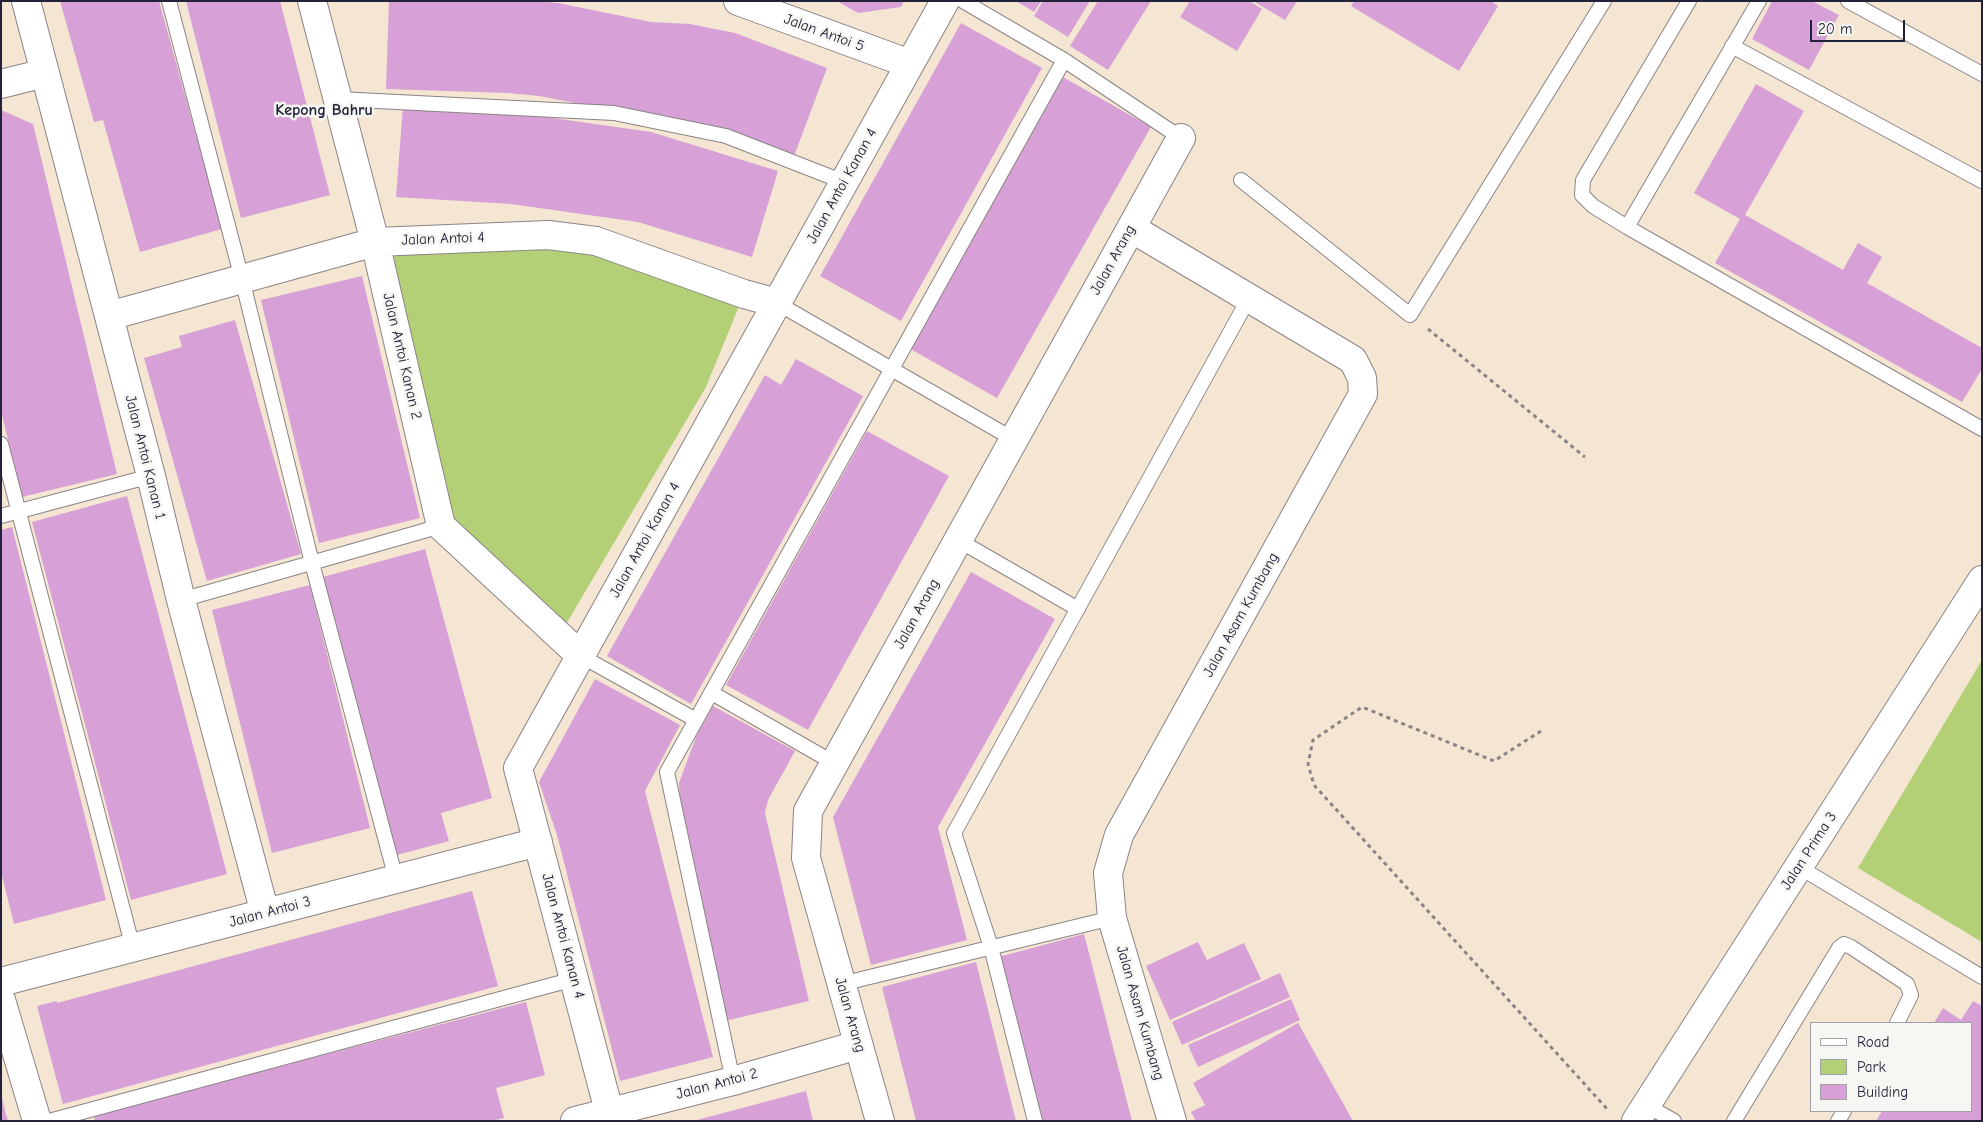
<!DOCTYPE html>
<style>
body{margin:0}
#map{position:relative;width:1983px;height:1122px;overflow:hidden;background:#f4e6d2;font-family:"Comic Neue",sans-serif}
canvas{display:block}
.frame{position:absolute;inset:0;border:2px solid #22223b;pointer-events:none}
.legend{position:absolute;left:1810px;top:1022px;width:162px;height:90px;box-sizing:border-box;background:#f6f6f2;border:1px solid #a1a1a9;margin:0;padding:6px 9px;list-style:none;font-size:15px;color:#22223b}
.legend li{display:flex;align-items:center;gap:10px;height:25px}
.legend b{width:25px;border:1px solid #a1a1a9}
.scale{position:absolute;left:1810px;top:20px;width:95px;height:22px;box-sizing:border-box;border:2px solid #22223b;border-top:0;padding-left:6px;font-size:15px;line-height:18px;white-space:nowrap;color:#22223b;-webkit-text-stroke:4px #f6f6f2;paint-order:stroke}
</style>
<div id="map">
<canvas width="1983" height="1122"></canvas>
<div class="frame"></div>
<ul class="legend">
<li><b style="height:6px;background:#fff"></b>Road</li>
<li><b style="height:14px;background:#b3d077"></b>Park</li>
<li><b style="height:14px;background:#d7a0d6"></b>Building</li>
</ul>
<div class="scale">20 m</div>
</div>
<script>
const c = document.querySelector('canvas').getContext('2d');
c.lineJoin = 'round';
function fill(path, color) {
  c.fillStyle = color;
  c.fill(path, 'evenodd');
}
function toPath(rows) {
  const path = new Path2D();
  for (const r of rows) {
    path.moveTo(r[0], r[1]);
    for (let i = 2; i < r.length; i += 2) path.lineTo(r[i], r[i + 1]);
  }
  return path;
}
function strokePath(path, color, width, dash) {
  c.strokeStyle = color;
  c.lineWidth = width;
  c.lineCap = dash ? 'butt' : 'round';
  c.setLineDash(dash || []);
  c.stroke(path);
}
function drawText(font, color, halo, rows, align = 'center') {
  c.font = font + ' "Comic Neue",sans-serif';
  c.lineWidth = 5;
  c.setLineDash([]);
  c.textBaseline = 'middle';
  c.strokeStyle = halo;
  c.fillStyle = color;
  for (const [text, x, y, turn = 0] of rows) {
    c.save();
    c.translate(x, y);
    c.rotate((+turn || 0) * Math.PI / 180);
    c.textAlign = isNaN(turn) ? turn : align;
    if (halo) c.strokeText(text, 0, 0);
    c.fillText(text, 0, 0);
    c.restore();
  }
}
const green = toPath([
 [548,235,744,294,706,387,559,636,441,526,375,242],
 [1982,660,1982,942,1858,868]
]);
const building = toPath([
 [60,1,159,1,222,229,140,252,103,120,94,122],
 [186,1,280,1,330,195,241,218],
 [389,1,535,1,558,3,651,22,690,24,735,33,827,68,793,159,700,124,633,110,601,108,539,96,508,93,386,89],
 [837,1,904,1,901,7,858,13],
 [1016,1,1041,1,1034,12],
 [1043,1,1090,1,1068,37,1034,16],
 [1098,1,1151,1,1108,70,1070,46],
 [1190,1,1249,1,1262,9,1237,51,1180,17],
 [1253,1,1297,1,1285,20],
 [1354,1,1491,1,1498,6,1459,71,1351,6],
 [1772,1,1812,1,1839,15,1809,70,1752,39],
 [961,23,1042,68,901,321,820,276],
 [1061,76,1151,127,997,398,907,347],
 [1756,84,1804,111,1745,215,1843,270,1858,243,1882,257,1867,283,1982,348,1982,369,1962,402,1715,263,1740,219,1694,193],
 [403,106,518,113,651,132,778,171,752,257,638,222,511,204,396,197],
 [1,110,33,124,117,474,22,497,1,411],
 [362,276,420,518,319,543,261,300],
 [235,320,301,554,207,581,144,358,182,347,179,336],
 [796,359,863,396,691,704,607,656,765,375,781,385],
 [867,431,949,476,808,730,726,685],
 [127,496,227,874,131,900,32,522],
 [12,527,106,900,14,924,1,872,1,530],
 [425,549,492,798,441,813,449,841,397,855,323,577],
 [971,572,1055,619,938,827,967,940,871,965,833,817],
 [310,585,370,828,272,853,212,610],
 [595,679,680,725,645,791,713,1057,620,1081,557,835,539,782],
 [713,706,795,751,768,800,765,813,809,1001,725,1021,681,833,679,783,696,737],
 [472,891,498,986,63,1104,37,1006,57,1001,57,1003],
 [1084,934,1092,965,1132,1121,1037,1121,995,958],
 [1198,942,1207,960,1244,943,1261,979,1170,1020,1146,966],
 [976,962,1016,1121,916,1121,882,987],
 [1280,973,1290,997,1182,1045,1172,1022],
 [1291,999,1300,1020,1198,1067,1188,1045],
 [1973,1001,1982,1006,1982,1121,1876,1121,1882,1111,1972,1111,1972,1023,1934,1023,1943,1008,1961,1020],
 [526,1002,545,1075,496,1088,504,1118,491,1121,95,1121,94,1115],
 [1298,1023,1353,1121,1196,1121,1191,1112,1205,1105,1193,1083],
 [806,1091,813,1121,697,1121,697,1120],
 [2,1097,5,1111,8,1121,1,1121]
]);
const path = toPath([
 [1428,329,1585,457],
 [1541,731,1494,761,1362,707,1313,740,1308,764,1314,785,1608,1110]
]);
const lane = toPath([
 [169,1,242,279,312,563,396,879],
 [963,1,1064,60,1181,138],
 [1759,1,1627,227,1982,429],
 [1848,1,1982,74],
 [1732,46,1982,181],
 [338,99,614,113,726,136,844,182],
 [1241,180,1410,315,1604,1],
 [1627,227,1593,206,1582,195,1583,180,1689,1],
 [777,303,1013,439],
 [1,444,133,948],
 [1,516,151,476],
 [958,540,1078,609],
 [181,600,441,526],
 [581,656,696,720,667,772,733,1081],
 [712,693,834,763],
 [696,720,1064,60],
 [1799,867,1982,977],
 [841,984,1112,918],
 [1646,1105,1674,1121],
 [49,1121,574,979],
 [1035,1121,991,947,954,833,1249,298],
 [1734,1121,1839,948,1844,944,1851,947,1907,984,1911,995,1897,1023],
 [1838,1121,1844,1111]
]);
const street = toPath([
 [26,1,151,476,181,600,265,913],
 [312,1,375,242,441,526,581,656],
 [738,1,910,64],
 [1,84,45,73],
 [1131,228,1353,360,1362,378,1363,394,1119,835,1108,873,1112,918,1172,1121],
 [109,316,375,242,548,235,596,241,744,294,777,303],
 [1,982,538,842],
 [1,1000,37,1121],
 [609,1111,518,768,945,1],
 [575,1121,733,1081,858,1045],
 [880,1121,806,858,808,811,1181,138],
 [1636,1121,1982,580]
]);
const streetNames = [
 ["Jalan Antoi 5",824,33,20],
 ["Jalan Antoi Kanan 4",842,186,-61],
 ["Jalan Antoi 4",443,239,-2],
 ["Jalan Arang",1113,260,-61],
 ["Jalan Antoi Kanan 2",402,356,77],
 ["Jalan Antoi Kanan 1",145,457,76],
 ["Jalan Antoi Kanan 4",645,540,-61],
 ["Jalan Arang",917,614,-61],
 ["Jalan Asam Kumbang",1241,615,-61],
 ["Jalan Prima 3",1809,851,-57],
 ["Jalan Antoi 3",270,912,-15],
 ["Jalan Antoi Kanan 4",563,936,75],
 ["Jalan Asam Kumbang",1140,1013,74],
 ["Jalan Arang",850,1015,74],
 ["Jalan Antoi 2",717,1084,-15]
];
const neighbourhoodNames = [
 ["Kepong Bahru",324,110]
];
fill(green, '#b3d077');
fill(building, '#d7a0d6');
strokePath(lane, '#8b8486', 16);
strokePath(street, '#8b8486', 30);
strokePath(path, '#8b8486', 3, [4, 4]);
strokePath(lane, '#fff', 14);
strokePath(street, '#fff', 28);
drawText('15px', '#22223b', '#f6f6f2', streetNames);
drawText('bold 16px', '#22223b', '#f6f6f2', neighbourhoodNames);
</script>
